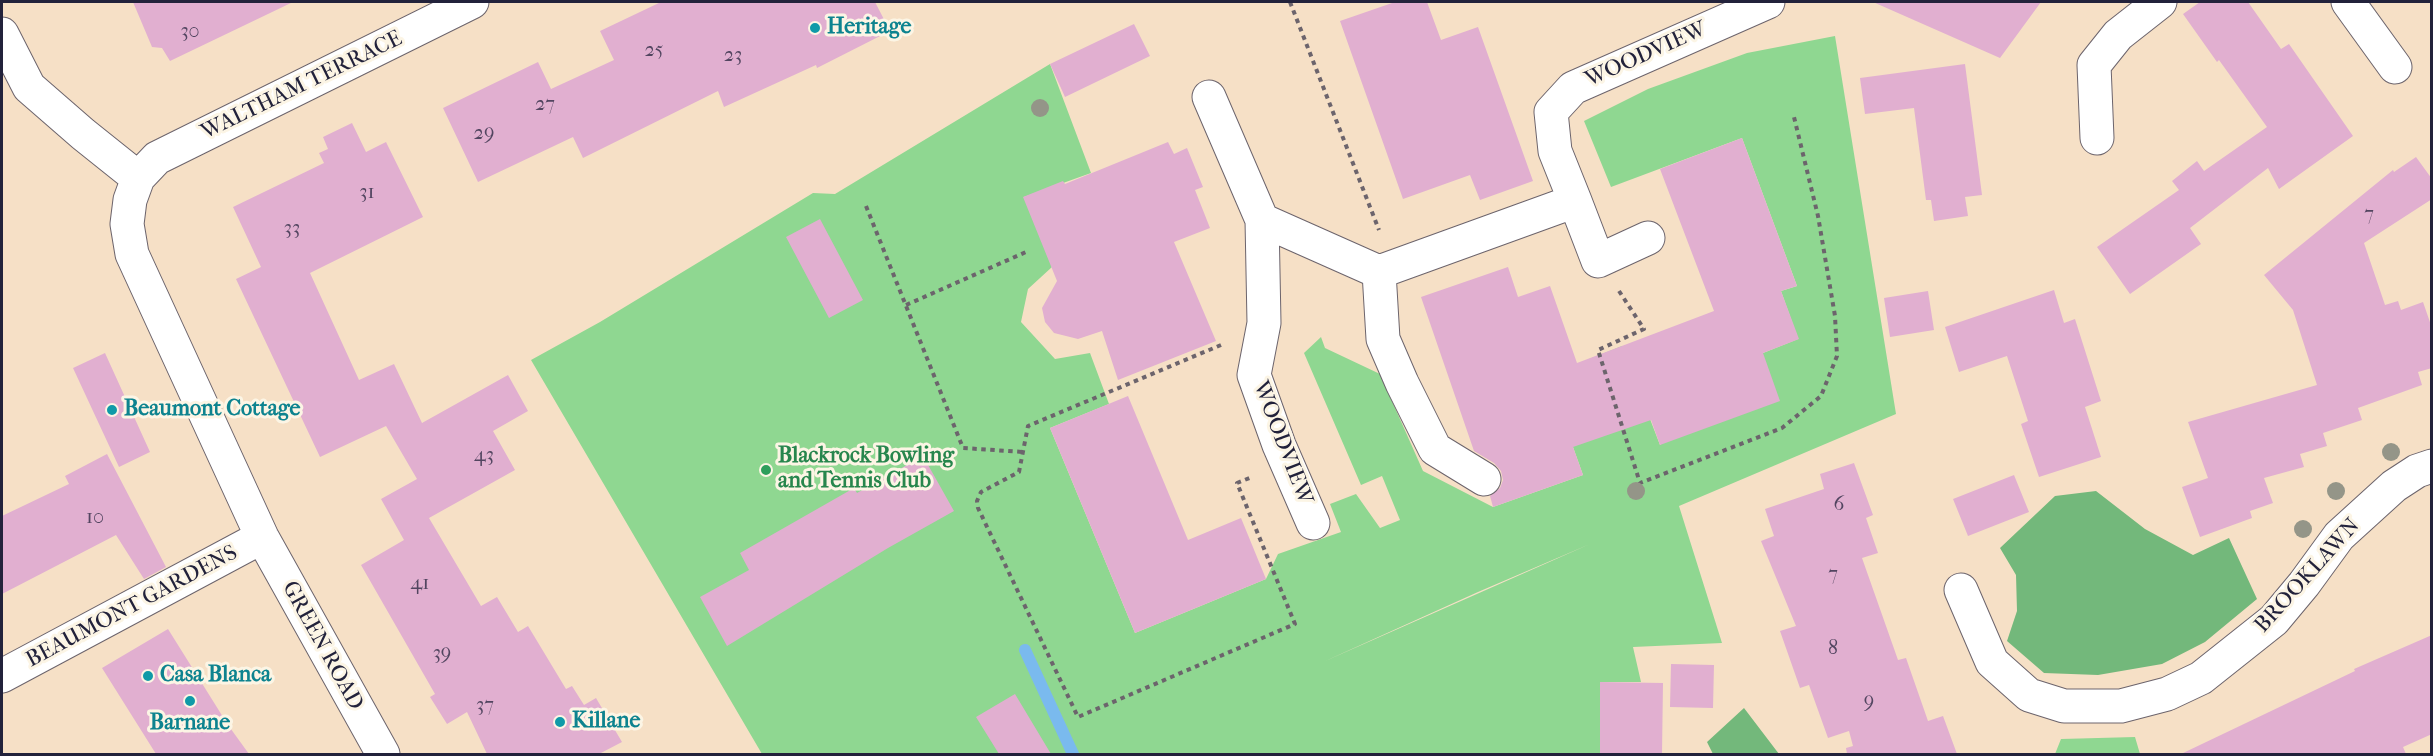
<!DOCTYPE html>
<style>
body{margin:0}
#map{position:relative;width:2433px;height:756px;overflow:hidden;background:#f6e0c6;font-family:"IM FELL French Canon",serif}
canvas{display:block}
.frame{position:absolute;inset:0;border:3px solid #22223b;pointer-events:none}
</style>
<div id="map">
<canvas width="2433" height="756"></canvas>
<div class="frame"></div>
</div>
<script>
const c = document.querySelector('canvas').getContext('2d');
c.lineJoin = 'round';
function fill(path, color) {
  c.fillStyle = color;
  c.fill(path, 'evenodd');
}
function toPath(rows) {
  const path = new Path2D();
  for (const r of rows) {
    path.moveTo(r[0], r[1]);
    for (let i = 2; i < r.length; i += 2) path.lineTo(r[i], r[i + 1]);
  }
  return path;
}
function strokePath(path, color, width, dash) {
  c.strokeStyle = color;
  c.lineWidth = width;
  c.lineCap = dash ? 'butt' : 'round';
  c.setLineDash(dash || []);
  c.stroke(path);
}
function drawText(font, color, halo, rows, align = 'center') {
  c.font = font + ' "IM FELL French Canon",serif';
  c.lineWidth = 6;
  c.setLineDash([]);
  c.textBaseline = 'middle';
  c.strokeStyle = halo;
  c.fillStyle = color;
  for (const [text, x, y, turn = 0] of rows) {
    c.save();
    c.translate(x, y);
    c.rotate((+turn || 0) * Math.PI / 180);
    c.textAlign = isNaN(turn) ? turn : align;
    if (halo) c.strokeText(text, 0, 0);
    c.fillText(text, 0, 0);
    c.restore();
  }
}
const green = toPath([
 [1835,36,1896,414,1679,506,1722,643,1633,647,1641,682,1600,682,1600,754,762,754,531,360,600,322,813,193,835,194,1050,64,1091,173,1024,197,1052,267,1028,289,1021,322,1055,359,1090,353,1109,404,1050,428,1135,633,1266,579,1278,554,1341,532,1330,504,1356,494,1380,528,1400,520,1382,476,1361,485,1304,353,1321,337,1325,348,1380,374,1423,471,1493,507,1583,475,1573,447,1577,364,1622,346,1660,445,1763,353,1798,339,1781,291,1797,286,1742,138,1611,187,1584,121,1648,89,1747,53],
 [1590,544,1323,662,1478,592],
 [2135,737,2140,754,2055,754,2061,739]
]);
const forest = toPath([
 [2096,491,2145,529,2193,555,2229,538,2257,599,2205,642,2162,664,2098,675,2044,673,2007,641,2017,611,2016,575,2000,548,2055,496],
 [1744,708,1779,754,1713,754,1707,742]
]);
const stream = toPath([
 [1025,650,1073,754]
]);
const building = toPath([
 [133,2,293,2,170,61,162,48,152,47],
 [661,2,875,2,890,31,817,68,816,65,724,107,718,91,583,158,573,137,478,182,443,108,538,62,551,89,614,60,600,31],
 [1395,2,1427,2,1441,40,1478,27,1533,181,1480,200,1470,175,1403,199,1340,21],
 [1873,2,2041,2,2000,58],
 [2200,2,2248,2,2281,49,2289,44,2353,136,2279,189,2268,168,2190,228,2201,244,2130,294,2097,247,2179,190,2172,181,2197,161,2204,171,2267,127,2219,60,2217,62,2183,14],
 [1134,24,1150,56,1065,97,1050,64],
 [1965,64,1982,195,1965,197,1968,216,1934,221,1931,200,1926,200,1914,108,1865,114,1860,78],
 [352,123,366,152,386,142,423,217,310,273,359,380,394,364,422,423,508,375,528,411,493,431,515,470,429,518,481,606,497,597,518,632,528,626,566,689,572,686,584,705,596,698,622,742,599,754,487,754,467,712,447,724,430,697,435,694,361,565,404,540,381,499,417,479,386,426,320,457,236,279,261,267,233,207,324,163,319,153,328,149,323,137],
 [1742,138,1797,286,1781,291,1799,339,1763,353,1780,401,1660,445,1651,420,1573,447,1583,475,1493,507,1490,496,1500,488,1503,480,1501,471,1494,463,1474,451,1421,297,1508,267,1518,297,1550,286,1577,363,1714,311,1660,169],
 [1168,142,1174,154,1187,148,1203,187,1195,190,1210,228,1174,242,1216,341,1118,380,1102,331,1078,339,1054,333,1045,322,1042,308,1057,281,1023,197,1063,181,1065,184],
 [2416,157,2432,179,2432,199,2364,243,2385,305,2398,301,2401,310,2423,302,2432,328,2432,368,2418,372,2422,385,2358,408,2362,420,2323,433,2327,446,2300,454,2304,467,2264,478,2273,503,2250,511,2252,518,2200,537,2182,487,2208,478,2188,422,2317,385,2293,310,2264,275,2393,170,2394,172],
 [820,219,863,300,829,318,786,237],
 [2054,290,2064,323,2075,319,2101,401,2085,407,2101,457,2039,477,2021,424,2028,421,2007,356,1959,372,1945,327],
 [1928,291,1934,330,1890,337,1884,298],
 [105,353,150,452,119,467,73,368],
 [1128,396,1188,540,1241,518,1266,579,1135,633,1050,428],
 [107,454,166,567,144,579,116,535,2,594,2,516,69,484,65,476],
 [923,456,954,511,888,548,727,646,700,597,749,570,740,553,854,488,857,493],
 [1854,463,1873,515,1866,518,1878,553,1862,558,1898,660,1906,658,1928,721,1943,716,1957,754,1847,754,1846,748,1853,746,1849,731,1828,738,1809,685,1800,688,1780,631,1796,626,1761,541,1774,536,1765,509,1824,489,1820,474],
 [2014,475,2029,512,1968,536,1953,499],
 [168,629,228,725,249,754,156,754,102,668],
 [2432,635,2432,734,2403,747,2406,754,2181,754,2355,671,2354,669],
 [1671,664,1714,665,1713,708,1670,707],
 [1600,682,1663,683,1662,754,1600,754],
 [1015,694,1051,754,999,754,976,717]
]);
const path = toPath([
 [1290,2,1379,230],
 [866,206,963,448,1023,452],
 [1619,291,1644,329,1598,350,1640,483,1782,428,1821,396,1837,356,1835,316,1818,216,1794,117],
 [906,305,1026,252],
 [1221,345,1028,426,1019,472,981,492,977,501,978,508,1078,717,1295,624,1237,483,1252,477]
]);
const minor = toPath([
 [2348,2,2395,67],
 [2,34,29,87,83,134,138,178],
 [1209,97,1262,220,1264,323,1254,375,1279,445,1313,523],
 [2097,138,2094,65,2118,35,2160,2],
 [1575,201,1598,261,1648,238],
 [1262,220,1379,272,1575,201,1555,151,1551,112,1573,88,1768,2],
 [1379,272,1383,339,1402,383,1435,449,1484,479],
 [1961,590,1992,662,2029,695,2064,706,2121,706,2167,694,2201,678,2274,620,2304,584,2339,536,2394,486,2417,471,2432,466],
 [2,676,262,537],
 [383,754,262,537,132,254,127,224,130,200,138,178,157,158,472,2]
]);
const trees = [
 [1040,108],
 [2391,452],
 [1636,491],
 [2336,491],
 [2303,529]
];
const markers = [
 [815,28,6,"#0f9aa8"],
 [112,410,6,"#0f9aa8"],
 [766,470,6,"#2e9e5b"],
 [148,676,6,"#0f9aa8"],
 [190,701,6,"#0f9aa8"],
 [560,722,6,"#0f9aa8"]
];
const numberNames = [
 ["30",190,32],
 ["25",654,51],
 ["23",733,56],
 ["27",545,105],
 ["29",484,134],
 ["31",367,193],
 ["7",2369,215],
 ["33",292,229],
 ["43",484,456],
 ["6",1839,505],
 ["10",95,518],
 ["7",1833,575],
 ["41",420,584],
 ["8",1833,649],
 ["39",442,654],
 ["9",1869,702],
 ["37",485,706]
];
const cultureNames = [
 ["Heritage",827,28],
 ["Beaumont Cottage",124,410],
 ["Casa Blanca",160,676],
 ["Killane",572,722],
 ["Barnane",190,724,"center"]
];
const streetNames = [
 ["WOODVIEW",1646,55,-24],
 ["WALTHAM TERRACE",302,86,-26],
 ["WOODVIEW",1282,443,69],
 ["BROOKLAWN",2308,576,-48],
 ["BEAUMONT GARDENS",132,607,-28],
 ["GREEN ROAD",322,646,61]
];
const leisureNames = [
 ["Blackrock Bowling",778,457],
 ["and Tennis Club",778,482]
];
fill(green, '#8fd791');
fill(forest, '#73b87b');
strokePath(stream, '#7abaee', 12);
fill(building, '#e1afd0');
strokePath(minor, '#6c646c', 35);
strokePath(path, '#6c646c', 4, [4.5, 4.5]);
strokePath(minor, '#fff', 33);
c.fillStyle = '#949588';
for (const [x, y] of trees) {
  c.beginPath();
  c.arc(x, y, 9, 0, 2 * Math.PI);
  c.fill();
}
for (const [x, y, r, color] of markers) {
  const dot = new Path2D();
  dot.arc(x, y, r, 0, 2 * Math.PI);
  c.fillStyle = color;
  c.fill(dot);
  strokePath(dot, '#fcf5e5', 2);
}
drawText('20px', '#524560', null, numberNames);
drawText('bold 22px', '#0d838f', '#fcf5e5', cultureNames, 'left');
drawText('22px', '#22223b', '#fcf5e5', streetNames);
drawText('bold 22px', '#27864d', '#fcf5e5', leisureNames, 'left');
</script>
